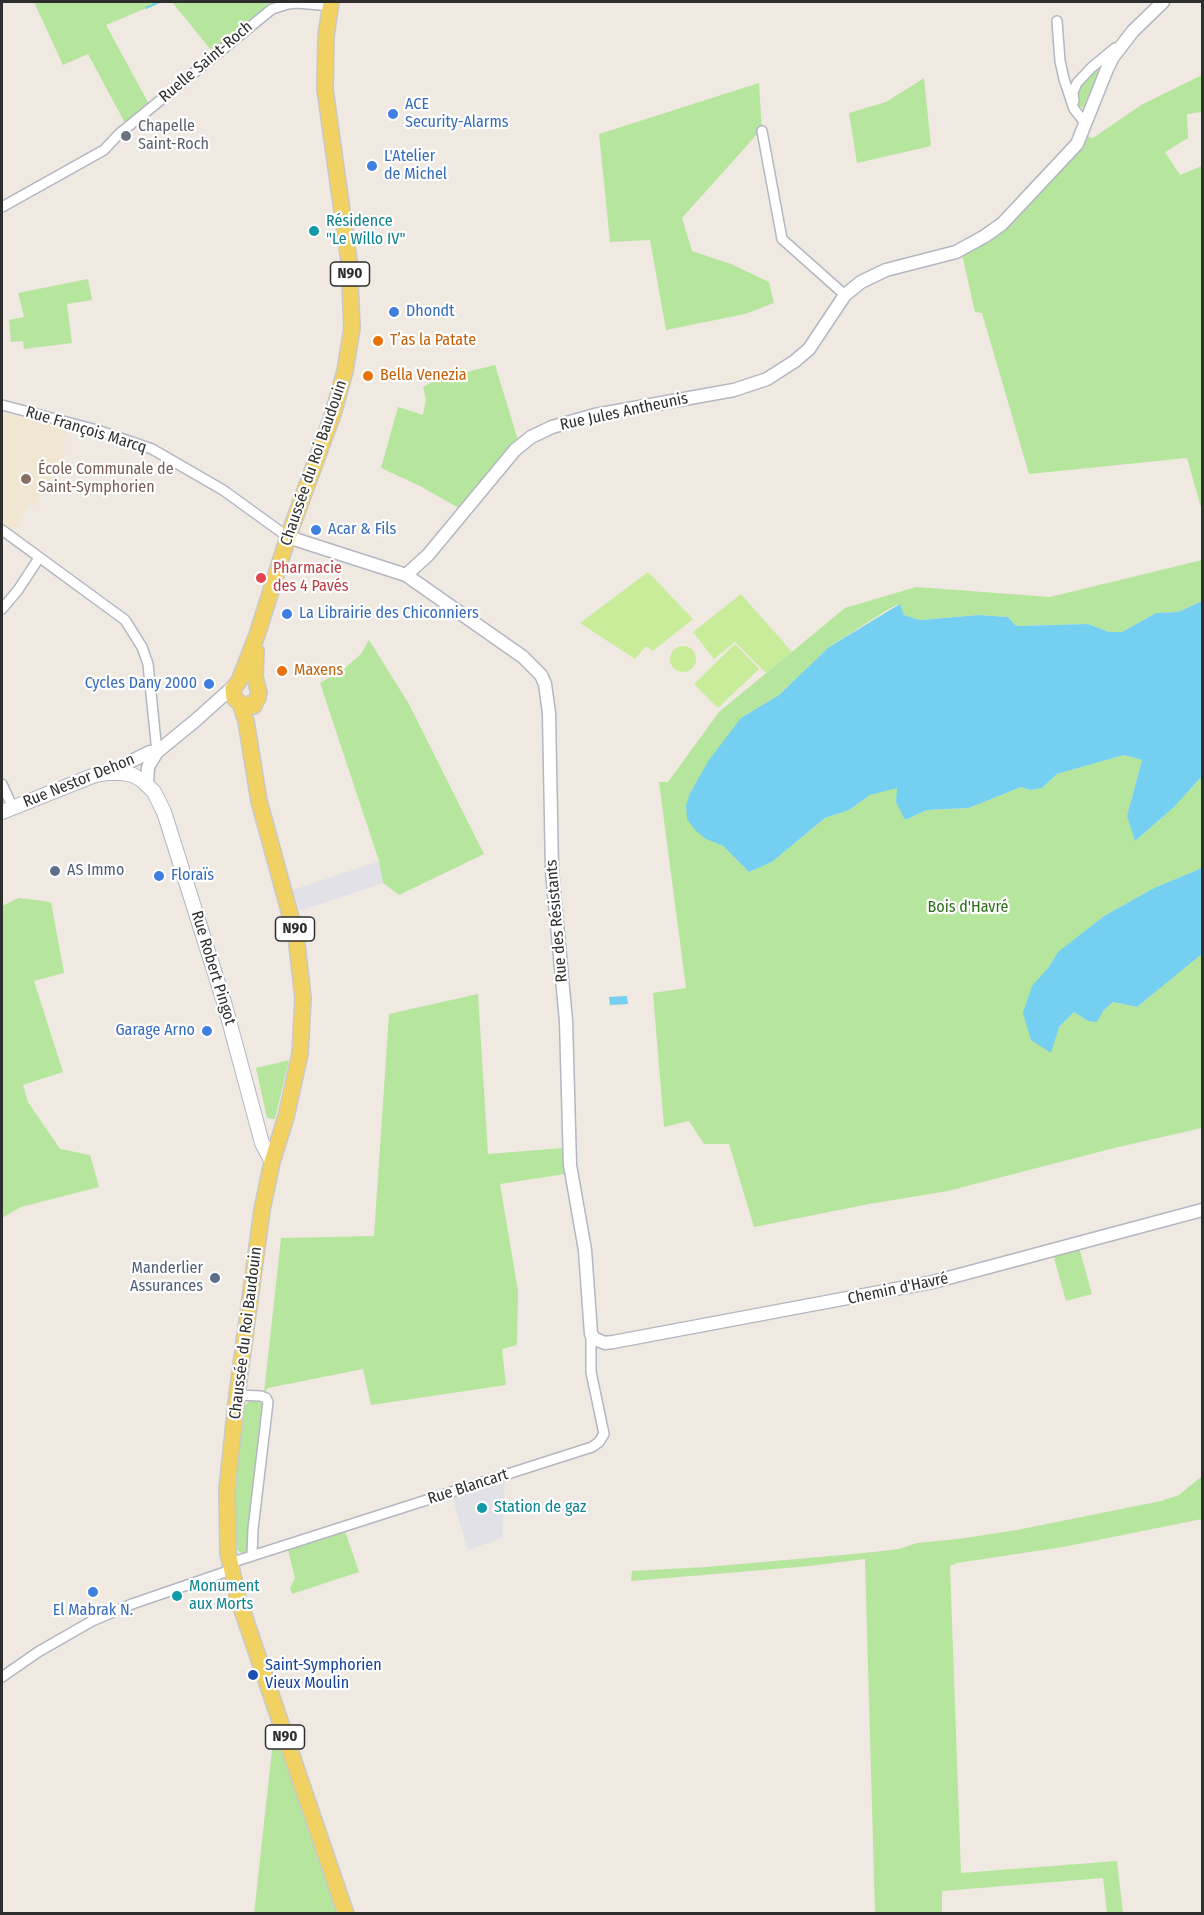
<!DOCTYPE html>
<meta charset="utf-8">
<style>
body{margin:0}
#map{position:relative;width:1204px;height:1915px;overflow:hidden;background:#efe9e1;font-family:"Fira Sans Condensed",sans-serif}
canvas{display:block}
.frame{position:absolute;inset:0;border:3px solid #2e2e2e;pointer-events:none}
</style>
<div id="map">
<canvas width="1204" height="1915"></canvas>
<div class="frame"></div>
</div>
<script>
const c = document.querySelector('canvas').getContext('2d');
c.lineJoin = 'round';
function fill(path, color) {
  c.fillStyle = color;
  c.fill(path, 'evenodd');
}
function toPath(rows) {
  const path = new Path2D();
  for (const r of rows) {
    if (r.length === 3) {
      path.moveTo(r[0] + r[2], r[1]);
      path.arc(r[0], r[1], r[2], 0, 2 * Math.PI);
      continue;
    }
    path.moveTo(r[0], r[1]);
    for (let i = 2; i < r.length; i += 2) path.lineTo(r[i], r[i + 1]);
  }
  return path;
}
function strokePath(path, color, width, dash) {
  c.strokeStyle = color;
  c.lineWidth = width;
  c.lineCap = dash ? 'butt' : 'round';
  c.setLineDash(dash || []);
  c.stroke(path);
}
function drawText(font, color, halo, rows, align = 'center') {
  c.font = font + ' "Fira Sans Condensed",sans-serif';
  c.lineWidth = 4.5;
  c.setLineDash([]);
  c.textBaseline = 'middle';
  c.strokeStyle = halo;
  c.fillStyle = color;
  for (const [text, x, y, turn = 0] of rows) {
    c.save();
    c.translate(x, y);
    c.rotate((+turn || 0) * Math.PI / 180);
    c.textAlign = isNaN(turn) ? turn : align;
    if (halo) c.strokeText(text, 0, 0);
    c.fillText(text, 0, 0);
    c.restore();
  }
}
const industrial = toPath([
 [380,861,383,883,300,911,293,890],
 [505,1475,502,1538,468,1550,451,1493]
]);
const education = toPath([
 [2,412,67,428,63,452,66,454,34,506,30,504,13,531,2,522]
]);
const green = toPath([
 [34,2,161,2,106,25,150,106,126,125,88,54,63,65],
 [172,2,267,2,272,9,215,55],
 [1111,52,1087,105,1083,108,1079,106,1074,100,1077,83],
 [1202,75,1202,112,1187,114,1188,138,1165,152,1180,175,1202,166,1202,511,1187,458,1029,474,982,313,975,312,961,250,985,236,1081,134,1093,138,1141,105],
 [924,78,931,146,857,163,849,113,886,102],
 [759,83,762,131,759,132,682,218,692,251,731,264,769,282,774,303,745,314,666,330,650,240,610,242,599,134],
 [88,279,92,300,67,304,72,343,24,349,23,341,11,342,9,320,24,317,18,293],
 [495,365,518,440,464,511,420,486,381,468,398,407,423,415,426,400,423,387,438,379],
 [1202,560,1202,601,1178,612,1156,613,1122,632,1109,632,1088,624,1016,626,1008,617,979,615,920,620,904,615,899,604,887,610,829,647,779,695,741,718,706,839,723,846,749,872,772,862,825,818,849,810,870,795,897,787,905,820,927,810,969,808,1021,787,1030,790,1042,788,1057,774,1124,755,1142,760,1127,816,1136,840,1174,807,1202,776,1202,868,1154,888,1104,916,1059,952,1049,967,1059,1027,1074,1012,1088,1021,1103,1011,1113,1002,1137,1007,1202,954,1202,1128,1114,1148,948,1191,869,1204,754,1227,729,1144,704,1144,689,1121,664,1127,653,993,686,988,659,782,668,782,719,712,845,608,916,587,1050,597],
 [369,640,409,704,484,854,399,895,383,883,379,861,320,683,345,668,361,654],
 [19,898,51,902,64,973,34,981,63,1072,23,1085,28,1102,60,1149,90,1155,99,1187,21,1207,2,1218,2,906],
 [478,994,488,1154,563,1148,565,1174,500,1184,518,1291,517,1345,502,1349,506,1385,371,1405,363,1369,268,1388,264,1393,281,1238,374,1236,389,1014],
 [289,1060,275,1119,267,1118,256,1068],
 [1078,1244,1092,1294,1066,1301,1052,1251],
 [255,1399,264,1401,265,1408,262,1409,254,1473,256,1480,249,1549,248,1552,243,1554,237,1550,235,1489,244,1406,250,1400],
 [1202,1476,1202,1519,1063,1547,957,1563,950,1566,961,1873,1117,1861,1123,1913,1107,1913,1103,1878,942,1891,942,1913,875,1913,865,1559,810,1566,631,1581,632,1571,706,1567,865,1553,899,1549,917,1543,958,1539,1017,1530,1161,1501,1179,1495],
 [345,1531,359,1572,292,1594,290,1588,295,1578,288,1550],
 [282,1729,346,1913,254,1914,272,1750,274,1741]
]);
const pitch = toPath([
 [648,572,693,619,653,651,646,646,635,659,580,623],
 [741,594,792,652,766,673,735,642,714,659,693,632],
 [735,644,759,669,718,708,694,684],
 [683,659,13]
]);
const water = toPath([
 [1202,601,1202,776,1174,807,1135,841,1127,816,1142,760,1124,755,1057,774,1042,788,1030,790,1021,787,969,808,927,810,905,820,896,802,897,788,870,795,849,810,825,818,772,862,749,872,723,846,706,839,695,830,687,819,686,805,690,793,709,760,741,718,779,695,829,647,900,604,904,615,920,620,979,615,1008,617,1016,626,1088,624,1109,632,1122,632,1156,613,1178,612],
 [1202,868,1202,954,1137,1007,1113,1002,1103,1011,1097,1022,1088,1021,1074,1012,1059,1027,1051,1053,1031,1040,1023,1013,1032,986,1049,967,1058,952,1104,916,1154,888],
 [627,996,628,1004,610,1005,609,997]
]);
const stream = toPath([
 [146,8,159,2]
]);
const minor = toPath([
 [1057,21,1060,61,1064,79,1074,109,1086,124],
 [1074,101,1073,92,1077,83,1091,68,1115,48],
 [762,131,782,239,845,295],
 [2,207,104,150,119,134,272,9,288,4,297,3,331,6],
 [2,405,97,430,152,449,223,490,288,537],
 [2,530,125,620,142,647,148,664,157,752],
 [2,609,18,590,39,558],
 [2,784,13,808],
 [237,1395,261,1396,266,1398,268,1402,253,1529,252,1556],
 [230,1563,592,1447,599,1442,604,1434,591,1372,591,1334],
 [2,1677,38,1652,92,1621,132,1604,231,1570]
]);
const tertiary = toPath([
 [288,537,406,575,523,657,541,675,545,684,549,713,552,871,566,1021,570,1165,585,1250,591,1334,595,1339,605,1343,613,1342,933,1282,1202,1210],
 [406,575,428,555,515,450,531,437,552,427,595,415,734,390,767,379,795,361,809,349,845,295,861,282,886,270,956,252,985,236,1002,224,1077,144,1107,69,1113,57,1133,31,1163,2],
 [107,773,150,752,157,752],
 [147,784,148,767,157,752,196,720,235,685]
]);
const secondary = toPath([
 [2,812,95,775,107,773,122,773,133,775,143,781,154,792,164,812,224,1002,262,1143,272,1162]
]);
const primary = toPath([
 [258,698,252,704,242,705,234,698,233,689,239,681,257,635,288,537,333,414,345,371,352,328,349,261,325,89,326,36,331,2],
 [240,703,246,721,259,801,296,936,303,998,300,1054,286,1117,272,1162,262,1210,237,1395,227,1490,228,1553,238,1598,346,1914],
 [254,706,259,693,255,677,256,651]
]);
const markers = [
 [393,114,6,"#3f7fe0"],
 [126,136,6,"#6b7280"],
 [372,166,6,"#3f7fe0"],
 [314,231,6,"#0f9aa8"],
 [394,312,6,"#3f7fe0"],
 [378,341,6,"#e8710a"],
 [368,376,6,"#e8710a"],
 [26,479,6,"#8d6e63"],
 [316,530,6,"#3f7fe0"],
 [261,578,6,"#e0444e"],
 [287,614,6,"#3f7fe0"],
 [282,671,6,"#e8710a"],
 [209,684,6,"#3f7fe0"],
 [55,871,6,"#5c6f8a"],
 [159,876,6,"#3f7fe0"],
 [207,1031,6,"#3f7fe0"],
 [215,1278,6,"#5c6f8a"],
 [482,1508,6,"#0f9aa8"],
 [93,1592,6,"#3f7fe0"],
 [177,1596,6,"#0f9aa8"],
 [253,1675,6,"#1a4fb4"]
];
const shields = [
 [350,274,39],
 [295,929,39],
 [285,1737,39]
];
const shieldNames = [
 ["N90",350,274],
 ["N90",295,929],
 ["N90",285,1737]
];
const streetNames = [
 ["Ruelle Saint-Roch",206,62,-40],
 ["Rue Jules Antheunis",624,412,-12],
 ["Rue François Marcq",86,430,17],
 ["Chaussée du Roi Baudouin",314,463,-71],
 ["Rue Nestor Dehon",79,781,-22],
 ["Rue des Résistants",557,921,-95],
 ["Rue Robert Pingot",213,968,73],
 ["Chemin d'Havré",898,1289,-12],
 ["Chaussée du Roi Baudouin",246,1333,-83],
 ["Rue Blancart",468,1487,-18]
];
const shopNames = [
 ["ACE",405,105],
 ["Security-Alarms",405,123],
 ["L'Atelier",384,157],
 ["de Michel",384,175],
 ["Dhondt",406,312],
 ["Acar & Fils",328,530],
 ["La Librairie des Chiconniers",299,614],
 ["Cycles Dany 2000",197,684,"right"],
 ["Floraïs",171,876],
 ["Garage Arno",195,1031,"right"],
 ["El Mabrak N.",93,1611,"center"]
];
const worshipNames = [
 ["Chapelle",138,127],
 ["Saint-Roch",138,145]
];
const cultureNames = [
 ["Résidence",326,222],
 ["\"Le Willo IV\"",326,240],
 ["Station de gaz",494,1508],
 ["Monument",189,1587],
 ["aux Morts",189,1605]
];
const foodNames = [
 ["T’as la Patate",390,341],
 ["Bella Venezia",380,376],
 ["Maxens",294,671]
];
const educationNames = [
 ["École Communale de",38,470],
 ["Saint-Symphorien",38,488]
];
const healthNames = [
 ["Pharmacie",273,569],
 ["des 4 Pavés",273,587]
];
const serviceNames = [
 ["AS Immo",67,871],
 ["Manderlier",203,1269,"right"],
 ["Assurances",203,1287,"right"]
];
const parkNames = [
 ["Bois d'Havré",968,908]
];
const transitNames = [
 ["Saint-Symphorien",265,1666],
 ["Vieux Moulin",265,1684]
];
fill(industrial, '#e3e1e8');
fill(education, '#f0e6d1');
fill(green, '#b6e59e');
fill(pitch, '#c9ec9a');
fill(water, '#75cff0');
strokePath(stream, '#75cff0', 2);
strokePath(minor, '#b4b7c1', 12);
strokePath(tertiary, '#b4b7c1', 15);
strokePath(secondary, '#b4b7c1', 16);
strokePath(primary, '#c9c9c9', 18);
strokePath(minor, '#fff', 9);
strokePath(tertiary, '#fff', 12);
strokePath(secondary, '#fff', 14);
strokePath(primary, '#f2d163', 15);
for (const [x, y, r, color] of markers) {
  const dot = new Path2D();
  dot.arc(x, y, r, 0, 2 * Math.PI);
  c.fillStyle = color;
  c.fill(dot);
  strokePath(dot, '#fff', 2);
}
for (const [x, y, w] of shields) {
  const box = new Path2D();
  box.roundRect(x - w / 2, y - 12, w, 24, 4.5);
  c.fillStyle = '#fff';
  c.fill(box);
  strokePath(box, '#2e2e2e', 1.5);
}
drawText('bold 15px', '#2e2e2e', null, shieldNames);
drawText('16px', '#2e2e2e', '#fff', streetNames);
drawText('16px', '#366cbe', '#fff', shopNames, 'left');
drawText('16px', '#5b616d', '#fff', worshipNames, 'left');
drawText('16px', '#0d838f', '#fff', cultureNames, 'left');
drawText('16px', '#c56008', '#fff', foodNames, 'left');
drawText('16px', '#785e54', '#fff', educationNames, 'left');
drawText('16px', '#be3a42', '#fff', healthNames, 'left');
drawText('16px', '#4e5e75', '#fff', serviceNames, 'left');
drawText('16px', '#2c6e1b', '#fff', parkNames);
drawText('16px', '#164399', '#fff', transitNames, 'left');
</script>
